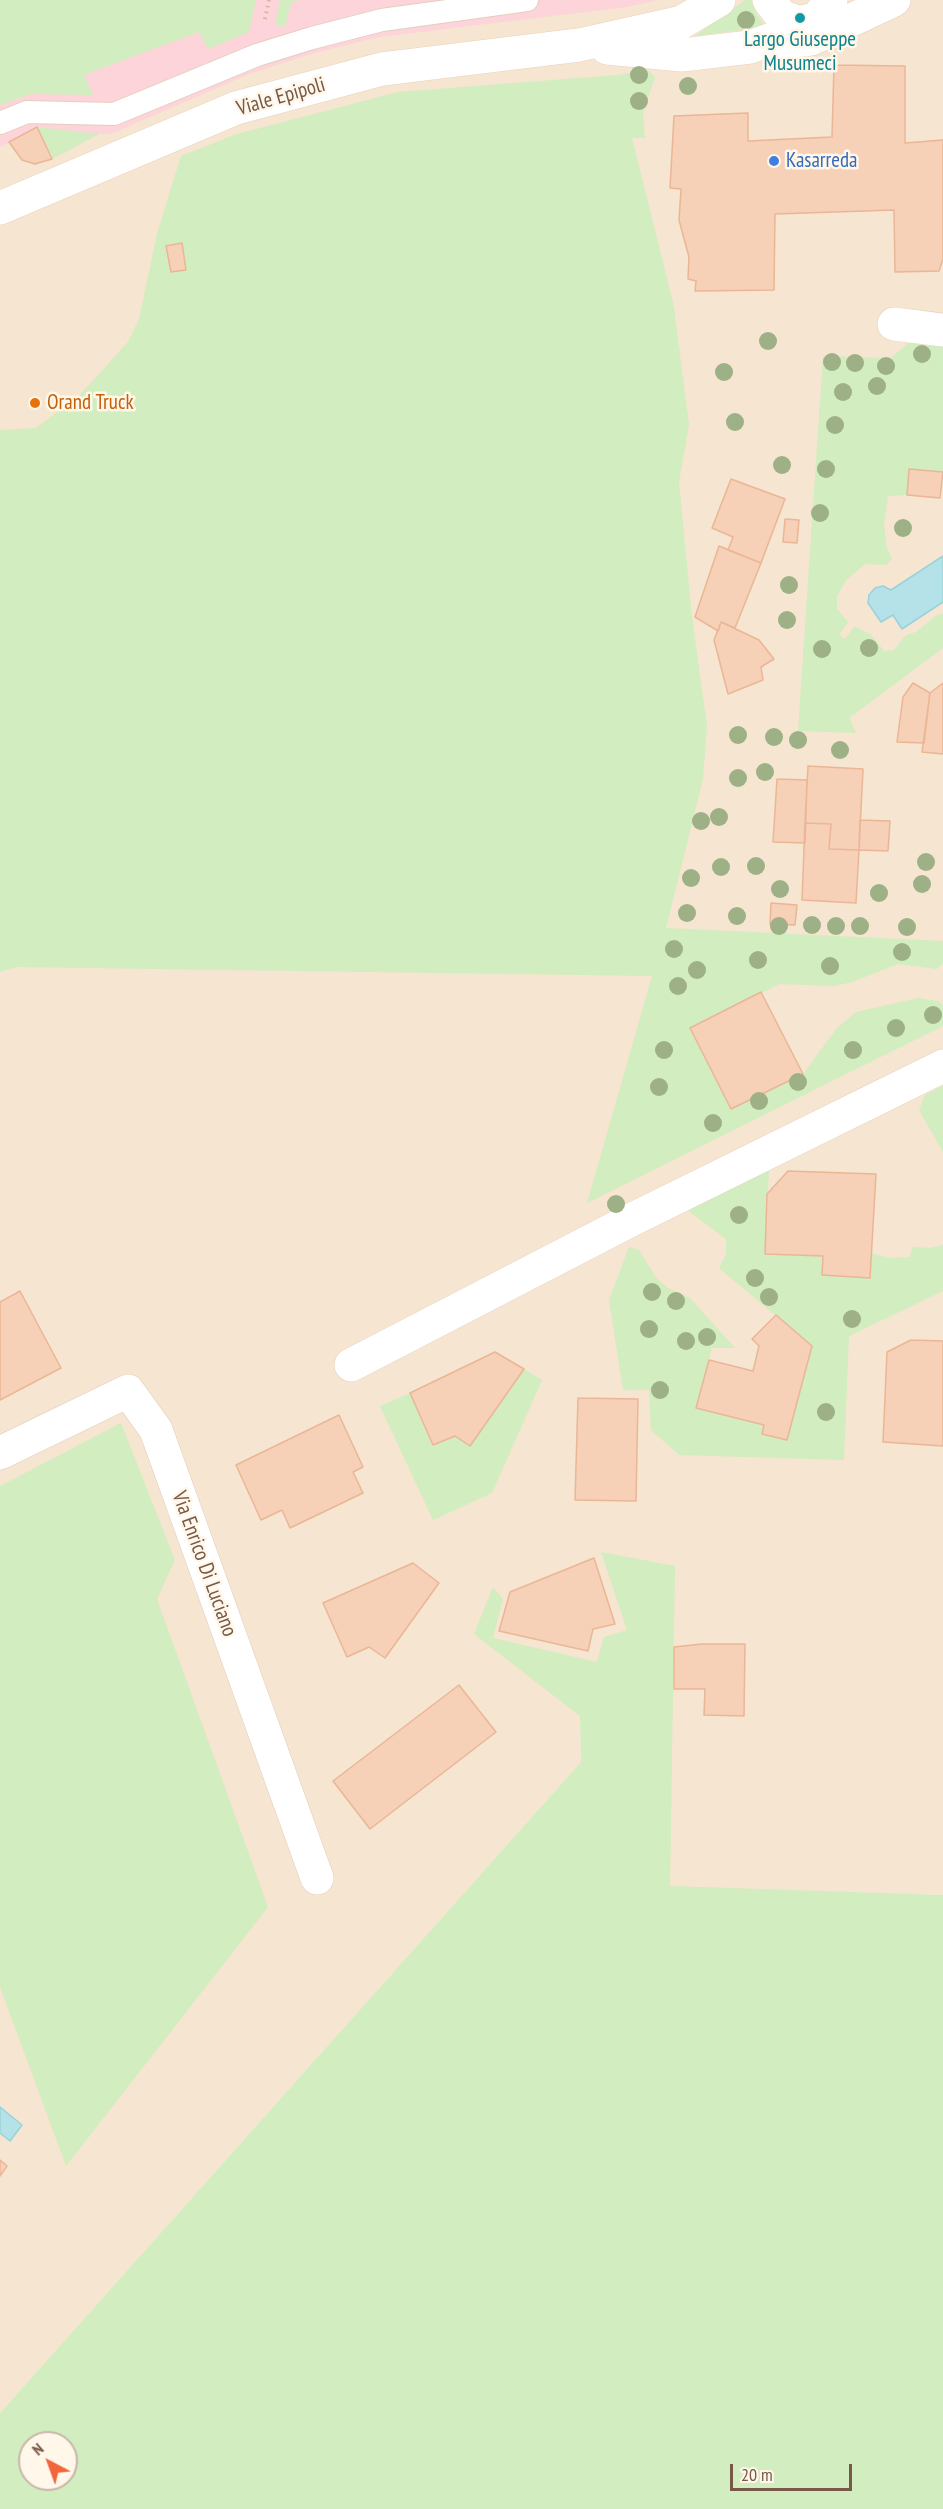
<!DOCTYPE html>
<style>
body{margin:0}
#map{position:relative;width:943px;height:2509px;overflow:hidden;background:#fef3e2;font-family:"PT Sans Narrow",sans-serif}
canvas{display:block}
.north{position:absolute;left:18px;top:2431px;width:60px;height:60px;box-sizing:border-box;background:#fff7ea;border:2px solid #c9b7a8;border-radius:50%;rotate:319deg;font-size:16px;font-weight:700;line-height:24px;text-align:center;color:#785846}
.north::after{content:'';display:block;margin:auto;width:21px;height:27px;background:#f2653d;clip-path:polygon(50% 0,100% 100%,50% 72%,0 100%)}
.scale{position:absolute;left:730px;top:2464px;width:122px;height:27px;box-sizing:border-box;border:3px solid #785846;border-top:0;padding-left:8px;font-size:18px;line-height:21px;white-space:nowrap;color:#785846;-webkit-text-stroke:4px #fff7ea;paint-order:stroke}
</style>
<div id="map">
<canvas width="943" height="2509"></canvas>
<div class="north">N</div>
<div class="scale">20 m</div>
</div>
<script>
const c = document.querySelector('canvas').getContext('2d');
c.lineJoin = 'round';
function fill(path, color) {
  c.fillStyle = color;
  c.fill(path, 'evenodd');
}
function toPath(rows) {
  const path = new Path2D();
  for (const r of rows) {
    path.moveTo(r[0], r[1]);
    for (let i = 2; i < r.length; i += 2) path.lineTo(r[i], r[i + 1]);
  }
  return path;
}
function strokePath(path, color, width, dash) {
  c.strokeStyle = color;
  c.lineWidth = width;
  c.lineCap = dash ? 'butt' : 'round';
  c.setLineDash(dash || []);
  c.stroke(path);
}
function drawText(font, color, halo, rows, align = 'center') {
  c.font = font + ' "PT Sans Narrow",sans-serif';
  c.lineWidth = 5;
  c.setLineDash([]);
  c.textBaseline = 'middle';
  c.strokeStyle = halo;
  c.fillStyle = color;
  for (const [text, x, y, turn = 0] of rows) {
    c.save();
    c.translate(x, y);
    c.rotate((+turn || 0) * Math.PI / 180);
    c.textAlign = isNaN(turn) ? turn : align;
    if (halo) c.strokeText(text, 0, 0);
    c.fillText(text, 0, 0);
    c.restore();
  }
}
const residential = toPath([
 [0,0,943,0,943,1895,670,1887,580,1716,581,1762,0,2413]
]);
const medical = toPath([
 [0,0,658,0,627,7,379,37,311,54,249,74,111,134,99,134,52,159,35,164,22,160,9,142,0,147]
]);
const green = toPath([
 [0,0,256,0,249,32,208,49,199,32,84,75,93,95,31,94,0,105],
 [280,0,298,0,291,3,285,27,275,25],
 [745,0,752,0,757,15,766,27,695,36],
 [648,70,655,77,643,113,645,138,632,138,674,307,689,425,679,482,692,617,707,726,703,779,666,928,943,941,943,963,937,969,898,964,852,982,835,986,779,984,690,1029,732,1109,803,1074,837,1028,856,1012,918,998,938,1001,943,1005,943,1026,587,1203,652,976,17,967,0,972,0,430,36,428,78,397,128,342,139,319,157,234,181,156,237,134,398,92,617,75],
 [37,127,99,134,52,159],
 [910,342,943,346,943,472,909,469,907,495,888,496,884,526,887,548,892,558,886,565,865,564,847,579,837,596,837,609,848,622,839,635,845,639,855,626,871,635,884,651,894,650,906,635,916,632,937,615,943,614,943,648,849,718,856,733,798,731,823,356,891,358],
 [943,1086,943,1152,919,1110,925,1095],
 [769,1169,765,1254,823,1256,822,1275,869,1278,871,1253,888,1258,910,1257,912,1247,929,1248,943,1245,943,1291,849,1336,844,1460,679,1455,651,1430,649,1390,623,1390,609,1300,629,1247,639,1250,657,1279,668,1288,690,1298,735,1348,712,1348,696,1408,812,1346,719,1268,726,1254,726,1239,687,1210],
 [524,1369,542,1380,492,1493,433,1520,380,1406,410,1393,432,1445,455,1436,470,1446],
 [121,1423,175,1560,157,1599,268,1907,66,2166,0,1987,0,1486],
 [601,1552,675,1566,670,1886,943,1895,943,2509,0,2509,0,2413,581,1762,580,1716,474,1634,493,1587,503,1599,493,1638,597,1662,604,1637,627,1630],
 [30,2443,66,2443,66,2479,30,2479]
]);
const water = toPath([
 [943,556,943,602,902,629,893,615,881,622,868,603,869,595,875,588,883,586,891,590,943,556],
 [0,2107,22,2125,10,2141,0,2133,0,2107]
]);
const building = toPath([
 [834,65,905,66,905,143,943,140,943,259,939,271,895,272,894,210,775,214,774,290,695,291,696,281,688,279,689,257,679,220,681,189,670,188,674,116,748,113,748,141,832,137,834,65],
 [37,127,52,159,35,164,22,160,9,142,37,127],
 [182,243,186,270,171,272,166,246,182,243],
 [909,469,943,472,940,498,907,495,909,469],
 [731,479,785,499,761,563,728,550,733,537,712,528,731,479],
 [785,519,799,520,797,543,783,542,785,519],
 [719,546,761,563,735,628,721,622,718,631,695,617,719,546],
 [721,622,759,640,774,659,761,667,763,680,728,694,714,640,721,622],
 [913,683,930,693,924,743,897,742,903,697,913,683],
 [943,683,943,754,922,752,930,693,943,683],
 [808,766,863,769,859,850,829,849,831,824,805,823,808,766],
 [777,779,807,780,805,843,773,842,777,779],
 [860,820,890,821,888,851,859,850,860,820],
 [805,823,831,824,829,849,859,850,856,903,802,900,805,823],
 [771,903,797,905,795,925,770,924,771,903],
 [761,992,803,1074,731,1109,690,1028,761,992],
 [788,1171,876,1174,870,1278,822,1275,823,1256,765,1254,767,1194,788,1171],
 [20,1291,61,1368,0,1400,0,1302,20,1291],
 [776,1315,812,1346,787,1440,762,1434,764,1425,696,1408,709,1360,753,1371,759,1346,752,1339,776,1315],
 [911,1340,943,1341,943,1446,883,1442,887,1352,911,1340],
 [495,1352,524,1369,470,1446,455,1436,433,1445,410,1393,495,1352],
 [578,1398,638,1399,636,1501,575,1500,578,1398],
 [339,1415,363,1467,353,1472,363,1493,290,1528,282,1510,261,1520,236,1465,339,1415],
 [594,1558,615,1624,593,1629,588,1651,499,1631,510,1592,594,1558],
 [413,1563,439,1583,385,1658,369,1647,347,1657,323,1603,413,1563],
 [702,1644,745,1644,744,1716,704,1715,705,1689,674,1689,674,1647,702,1644],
 [459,1685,496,1732,370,1829,333,1781,459,1685],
 [0,2160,7,2166,0,2176,0,2160]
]);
const path = toPath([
 [265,19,269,0]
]);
const service = toPath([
 [0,123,27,112,114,114,257,55,312,38,382,20,527,0]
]);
const minor = toPath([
 [894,324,943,330],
 [351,1365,633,1219,943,1066],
 [0,1453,128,1391,156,1430,317,1878]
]);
const tertiary = toPath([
 [766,44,811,39,894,0]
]);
const secondary = toPath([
 [769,0,782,17,798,22,806,21],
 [607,48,682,55,750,47,780,36,818,17,831,0],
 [0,208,236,108,382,69,579,45,682,22,719,0]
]);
const trees = [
 [746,20],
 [639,75],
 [688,86],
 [639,101],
 [768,341],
 [922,354],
 [832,362],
 [855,363],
 [886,366],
 [724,372],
 [877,386],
 [843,392],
 [735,422],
 [835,425],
 [782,465],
 [826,469],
 [820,513],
 [903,528],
 [789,585],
 [787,620],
 [869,648],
 [822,649],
 [738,735],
 [774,737],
 [798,740],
 [840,750],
 [765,772],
 [738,778],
 [719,817],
 [701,821],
 [926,862],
 [756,866],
 [721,867],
 [691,878],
 [922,884],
 [780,889],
 [879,893],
 [687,913],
 [737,916],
 [812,925],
 [779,926],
 [836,926],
 [860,926],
 [907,927],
 [674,949],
 [902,952],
 [758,960],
 [830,966],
 [697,970],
 [678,986],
 [933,1015],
 [896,1028],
 [664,1050],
 [853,1050],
 [798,1082],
 [659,1087],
 [759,1101],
 [713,1123],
 [616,1204],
 [739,1215],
 [755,1278],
 [652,1292],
 [769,1297],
 [676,1301],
 [852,1319],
 [649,1329],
 [707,1337],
 [686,1341],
 [660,1390],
 [826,1412]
];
const markers = [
 [800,18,6,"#0f9aa8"],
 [774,161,6,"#3f7fe0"],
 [35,403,6,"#e8710a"]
];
const cultureNames = [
 ["Largo Giuseppe",800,40],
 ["Musumeci",800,64]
];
const streetNames = [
 ["Viale Epipoli",281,97,-16],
 ["Via Enrico Di Luciano",204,1564,70]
];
const shopNames = [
 ["Kasarreda",786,161]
];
const foodNames = [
 ["Orand Truck",47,403]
];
fill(residential, '#f6e5d0');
fill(medical, '#fdd4d9');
fill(green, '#d2edbf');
fill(water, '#b5e2e9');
strokePath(water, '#9ad2dc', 1.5);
fill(building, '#f6d0b7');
strokePath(building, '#eab696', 1.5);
strokePath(service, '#e3cfbd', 24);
strokePath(minor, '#e3cfbd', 34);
strokePath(tertiary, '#e3cfbd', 34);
strokePath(secondary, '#ebd2bc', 34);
strokePath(path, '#dbb39a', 4, [1.5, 4.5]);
strokePath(service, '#fff', 22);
strokePath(minor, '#fff', 33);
strokePath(tertiary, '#fff', 33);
strokePath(secondary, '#fff', 33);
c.fillStyle = '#9db086';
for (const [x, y] of trees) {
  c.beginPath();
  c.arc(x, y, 9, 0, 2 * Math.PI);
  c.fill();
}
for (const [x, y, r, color] of markers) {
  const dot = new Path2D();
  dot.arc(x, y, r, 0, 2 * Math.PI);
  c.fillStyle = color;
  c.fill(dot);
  strokePath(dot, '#fff7ea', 2);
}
drawText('21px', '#0d838f', '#fff7ea', cultureNames);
drawText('21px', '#785846', '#fff7ea', streetNames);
drawText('21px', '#366cbe', '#fff7ea', shopNames, 'left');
drawText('21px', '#c56008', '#fff7ea', foodNames, 'left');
</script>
